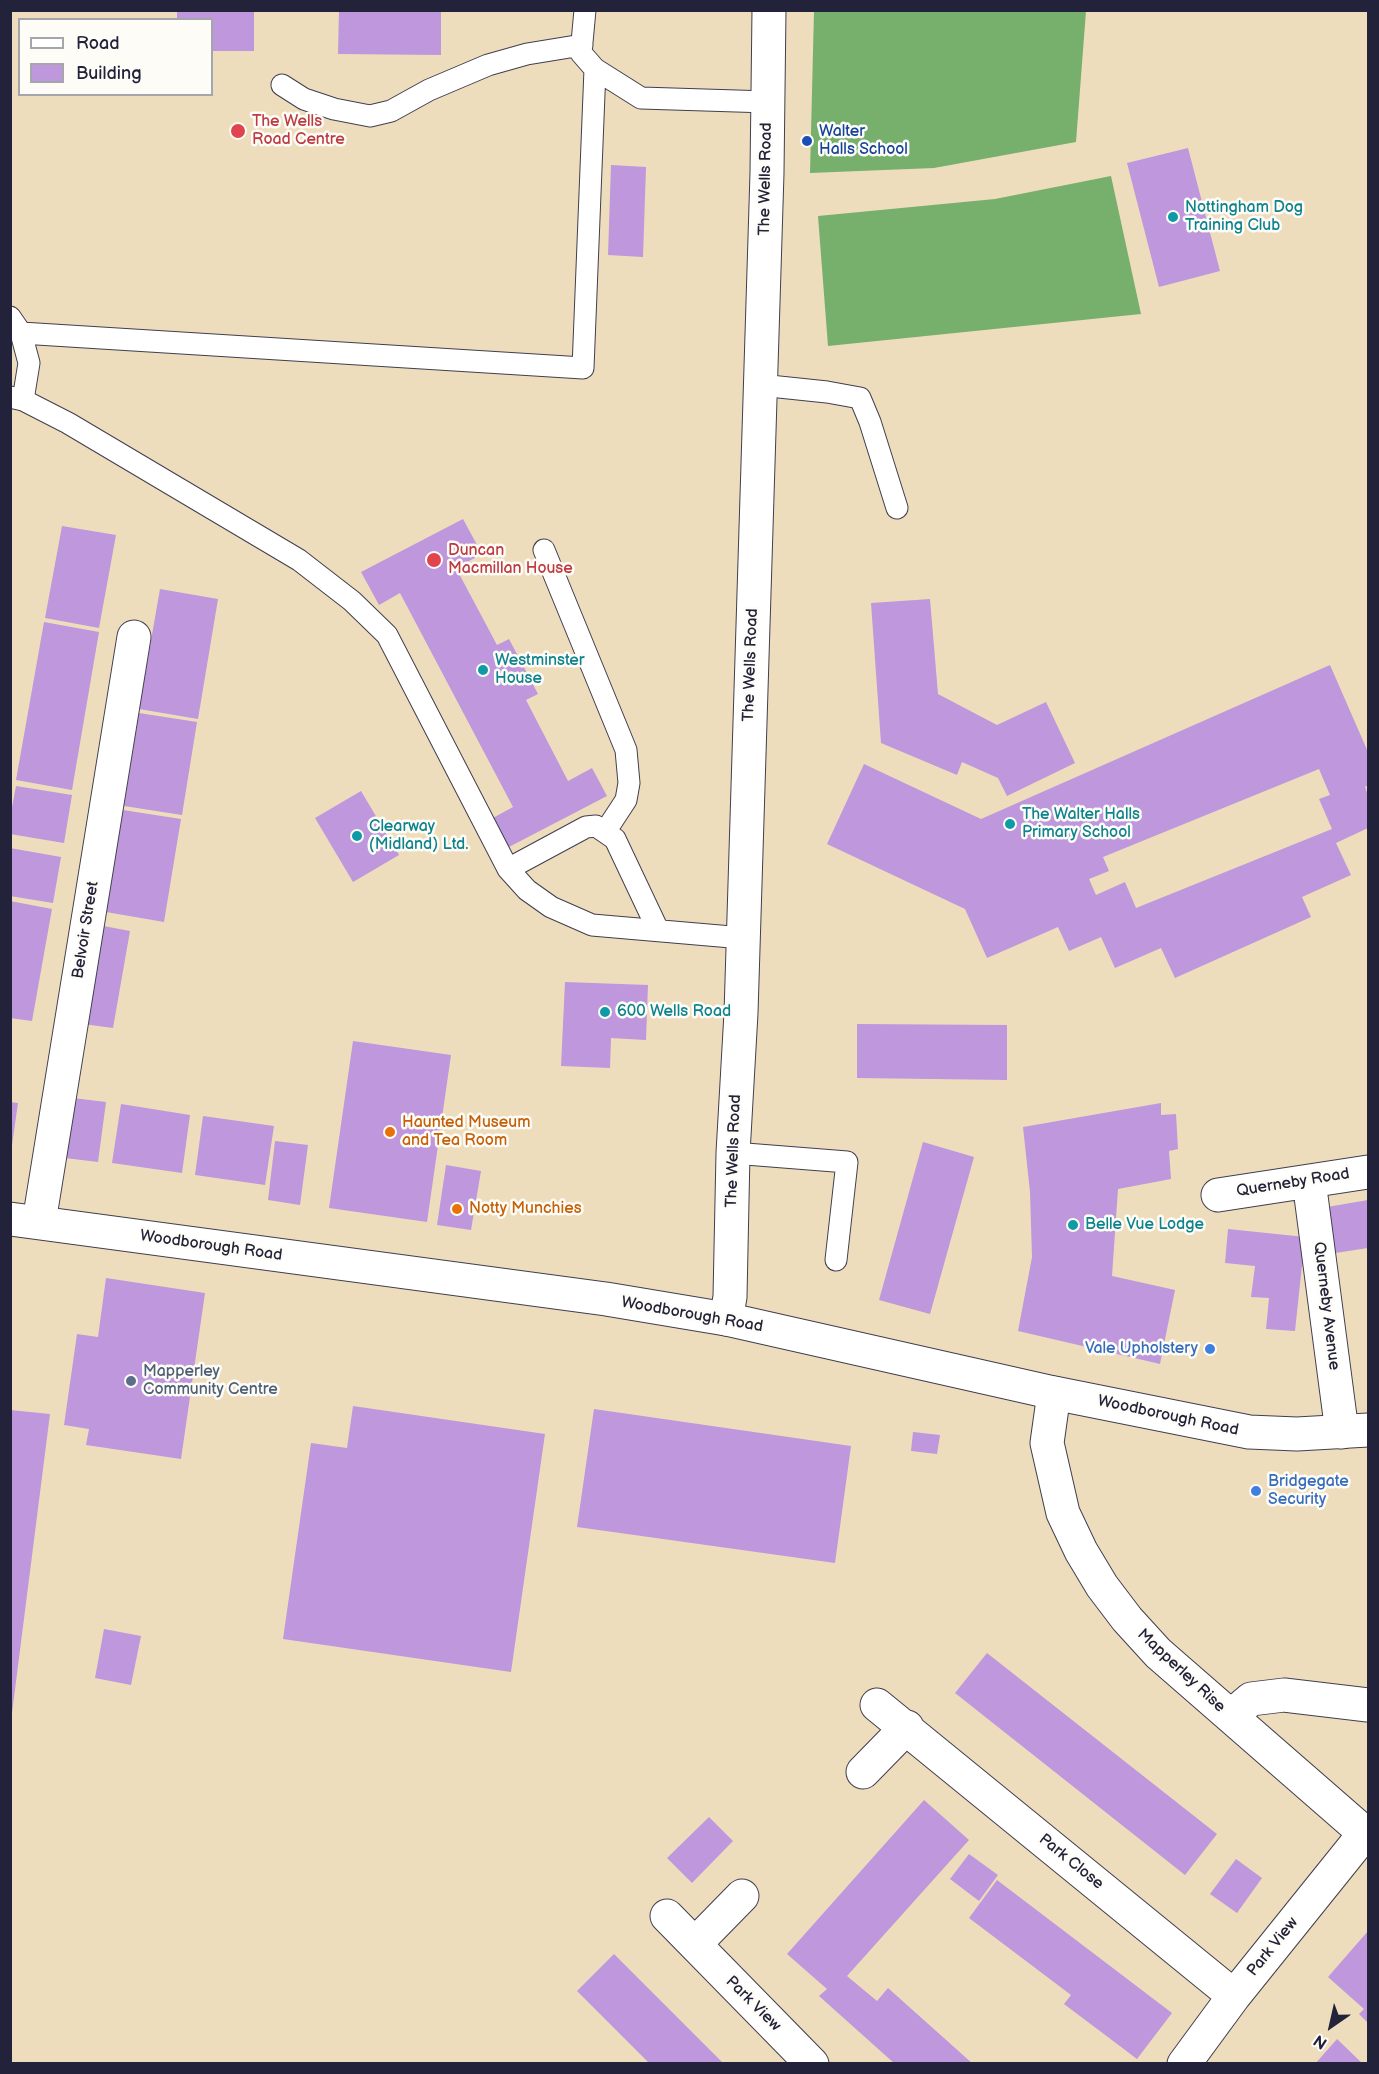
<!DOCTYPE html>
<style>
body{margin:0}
#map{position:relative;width:1379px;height:2074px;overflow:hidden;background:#eeddbc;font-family:"Balsamiq Sans",sans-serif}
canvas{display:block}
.frame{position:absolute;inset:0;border:12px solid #22223b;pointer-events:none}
.legend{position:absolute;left:18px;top:18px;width:195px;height:78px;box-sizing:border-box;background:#fdfcf7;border:2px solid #a5a5ac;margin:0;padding:8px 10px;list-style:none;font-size:18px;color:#22223b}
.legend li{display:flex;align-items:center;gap:12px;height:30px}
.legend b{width:30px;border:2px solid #a5a5ac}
.north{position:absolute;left:1301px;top:1996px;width:60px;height:60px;-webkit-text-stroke:4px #fdfcf7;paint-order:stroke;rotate:214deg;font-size:16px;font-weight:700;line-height:24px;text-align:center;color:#22223b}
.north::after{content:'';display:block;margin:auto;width:21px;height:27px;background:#22223b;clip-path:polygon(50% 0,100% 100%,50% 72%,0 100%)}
</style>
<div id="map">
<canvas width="1379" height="2074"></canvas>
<div class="frame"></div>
<ul class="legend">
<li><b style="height:8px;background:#fff"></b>Road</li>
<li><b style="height:16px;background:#be97dd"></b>Building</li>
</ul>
<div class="north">N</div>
</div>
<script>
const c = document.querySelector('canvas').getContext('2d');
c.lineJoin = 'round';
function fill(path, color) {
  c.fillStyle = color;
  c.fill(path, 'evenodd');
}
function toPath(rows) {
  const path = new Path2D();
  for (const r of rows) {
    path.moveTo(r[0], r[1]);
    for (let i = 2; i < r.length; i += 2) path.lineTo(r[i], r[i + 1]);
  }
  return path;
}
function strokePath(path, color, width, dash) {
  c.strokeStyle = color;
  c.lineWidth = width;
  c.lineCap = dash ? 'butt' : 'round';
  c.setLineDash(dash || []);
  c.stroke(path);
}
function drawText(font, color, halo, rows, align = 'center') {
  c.font = font + ' "Balsamiq Sans",sans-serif';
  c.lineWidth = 5;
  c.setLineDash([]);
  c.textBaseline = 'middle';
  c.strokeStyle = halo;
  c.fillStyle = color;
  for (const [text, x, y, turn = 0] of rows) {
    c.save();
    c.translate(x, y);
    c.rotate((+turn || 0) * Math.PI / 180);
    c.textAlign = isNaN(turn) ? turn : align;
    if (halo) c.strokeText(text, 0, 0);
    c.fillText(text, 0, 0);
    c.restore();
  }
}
const forest = toPath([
 [814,11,1086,11,1076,142,934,168,810,173],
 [1111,176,1141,314,828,346,818,216,995,199]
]);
const building = toPath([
 [177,10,254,10,254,51,212,51,212,20,177,20],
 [339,10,441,10,441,55,338,54],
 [1188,148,1220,271,1159,287,1127,163],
 [611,165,646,167,643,257,608,255],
 [463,519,482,554,456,568,497,645,509,639,538,694,526,700,568,781,592,768,607,796,507,848,491,819,513,807,400,593,379,605,361,572],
 [62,526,116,535,99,628,45,618],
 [160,589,218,599,198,719,139,709],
 [930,599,938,694,997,725,1046,702,1075,763,1007,796,998,778,962,762,957,775,881,743,871,603],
 [44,622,99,632,72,790,16,780],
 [1330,665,1368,752,1368,785,1365,787,1368,795,1368,828,1336,843,1351,875,1302,897,1311,917,1175,978,1161,948,1115,968,1101,937,1069,951,1058,927,987,958,965,909,827,844,864,764,981,819],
 [1319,769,1330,795,1319,799,1332,829,1136,908,1125,882,1096,895,1089,879,1109,871,1103,857],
 [139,713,197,722,182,815,124,806],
 [16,786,72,795,64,843,10,834,10,818],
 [361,791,399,855,353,882,315,818],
 [123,810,181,819,164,922,106,912],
 [10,848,61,857,53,903,10,896],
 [10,901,52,909,32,1021,10,1018],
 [93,924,130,931,113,1028,76,1023],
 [565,982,648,985,646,1040,611,1038,610,1068,561,1066],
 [857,1024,1007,1025,1007,1080,857,1078],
 [353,1041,451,1055,427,1222,329,1208],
 [73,1098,106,1102,98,1162,65,1158],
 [10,1102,18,1103,12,1145,10,1145],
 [1161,1103,1161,1115,1176,1114,1178,1149,1169,1151,1171,1179,1118,1189,1112,1276,1175,1290,1160,1364,1018,1331,1032,1257,1030,1192,1023,1127],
 [121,1104,190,1115,182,1173,112,1163],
 [203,1116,274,1126,265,1185,195,1175],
 [275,1141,308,1145,300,1205,268,1200],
 [923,1142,974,1157,930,1314,879,1300],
 [446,1165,481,1171,471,1230,437,1225],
 [1368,1200,1368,1248,1329,1254,1321,1208],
 [1228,1229,1305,1237,1295,1331,1266,1329,1269,1298,1251,1297,1255,1266,1225,1263],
 [106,1278,205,1293,181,1459,86,1445,89,1429,64,1425,77,1334,98,1337],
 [353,1406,545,1434,511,1672,283,1639,311,1443,347,1448],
 [594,1409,851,1446,835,1563,577,1527],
 [10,1410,50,1414,12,1713,10,1713],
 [913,1432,940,1435,937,1454,911,1451],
 [104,1629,141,1636,131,1685,95,1678],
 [987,1653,1217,1834,1185,1875,955,1693],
 [924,1800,969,1840,847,1976,877,2001,888,1988,973,2064,895,2064,819,1996,827,1989,787,1954],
 [709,1817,733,1841,692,1883,667,1858],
 [969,1854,998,1875,979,1901,950,1879],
 [1236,1859,1262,1878,1237,1913,1210,1894],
 [997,1880,1172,2013,1137,2059,1064,2004,1071,1995,969,1918],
 [1368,1931,1368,2023,1359,2014,1364,2009,1328,1977],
 [614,1954,724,2064,650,2064,577,1991],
 [1337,2039,1363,2064,1315,2064]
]);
const service = toPath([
 [585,10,581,53,595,69,641,98,768,102],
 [282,85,304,99,334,109,370,116,391,111,429,90,488,65,527,54,582,45],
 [10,317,21,333,29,363,23,400],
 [21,333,583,368,595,69],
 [760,385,827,392,860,398,870,422,897,508],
 [10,397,23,400,68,423,299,560,352,601,387,635,508,869,527,890,551,907,592,925,743,938],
 [544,550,626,750,629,783,626,800,605,832],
 [508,869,586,827,596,826,615,839,658,930],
 [733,1153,847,1162,836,1260]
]);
const minor = toPath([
 [1309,1181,1342,1432],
 [1218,1195,1368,1172],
 [39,1222,134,637],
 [877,1705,1234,1996],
 [1231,1716,1251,1699,1284,1695,1368,1705],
 [863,1772,907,1727],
 [667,1916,812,2064],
 [695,1944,742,1896],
 [1184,2064,1234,1996,1365,1833]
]);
const tertiary = toPath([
 [726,1319,730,1297,733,1153,741,1013,767,173,769,10],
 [1054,1393,1047,1443,1063,1513,1081,1551,1102,1586,1127,1619,1158,1653,1368,1836]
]);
const secondary = toPath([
 [10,1219,606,1299,726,1319,1054,1393,1249,1432,1297,1434,1368,1430]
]);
const markers = [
 [238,131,8,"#e0444e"],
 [807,141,6,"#1a4fb4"],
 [1173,217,6,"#0f9aa8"],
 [434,560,8,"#e0444e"],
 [483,670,6,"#0f9aa8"],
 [1010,824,6,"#0f9aa8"],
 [357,836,6,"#0f9aa8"],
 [605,1012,6,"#0f9aa8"],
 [390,1132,6,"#e8710a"],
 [457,1209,6,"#e8710a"],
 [1073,1225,6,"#0f9aa8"],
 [1210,1349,6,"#3f7fe0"],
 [131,1381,6,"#5c6f8a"],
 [1256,1491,6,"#3f7fe0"]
];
const healthNames = [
 ["The Wells",252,122],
 ["Road Centre",252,140],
 ["Duncan",448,551],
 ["Macmillan House",448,569]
];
const transitNames = [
 ["Walter",819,132],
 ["Halls School",819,150]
];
const streetNames = [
 ["The Wells Road",766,179,-89],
 ["The Wells Road",751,665,-88],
 ["Belvoir Street",86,930,-81],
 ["The Wells Road",734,1151,-88],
 ["Querneby Road",1293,1183,-9],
 ["Woodborough Road",211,1246,8],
 ["Querneby Avenue",1326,1306,83],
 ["Woodborough Road",692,1315,10],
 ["Woodborough Road",1168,1416,12],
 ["Mapperley Rise",1181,1671,43],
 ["Park Close",1071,1862,39],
 ["Park View",1273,1947,-51],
 ["Park View",753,2004,45]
];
const cultureNames = [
 ["Nottingham Dog",1185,208],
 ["Training Club",1185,226],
 ["Westminster",495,661],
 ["House",495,679],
 ["The Walter Halls",1022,815],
 ["Primary School",1022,833],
 ["Clearway",369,827],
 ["(Midland) Ltd.",369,845],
 ["600 Wells Road",617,1012],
 ["Belle Vue Lodge",1085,1225]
];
const foodNames = [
 ["Haunted Museum",402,1123],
 ["and Tea Room",402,1141],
 ["Notty Munchies",469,1209]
];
const shopNames = [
 ["Vale Upholstery",1198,1349],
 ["Bridgegate",1268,1482,"left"],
 ["Security",1268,1500,"left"]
];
const serviceNames = [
 ["Mapperley",143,1372],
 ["Community Centre",143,1390]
];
fill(forest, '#77af6d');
fill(building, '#be97dd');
strokePath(service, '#413e4e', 23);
strokePath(minor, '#413e4e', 35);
strokePath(tertiary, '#413e4e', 35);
strokePath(secondary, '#413e4e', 35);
strokePath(service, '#fff', 21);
strokePath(minor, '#fff', 33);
strokePath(tertiary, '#fff', 33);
strokePath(secondary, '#fff', 33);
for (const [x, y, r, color] of markers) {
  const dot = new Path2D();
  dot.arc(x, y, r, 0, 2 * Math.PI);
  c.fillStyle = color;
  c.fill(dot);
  strokePath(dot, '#fdfcf7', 2);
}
drawText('16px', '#be3a42', '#fdfcf7', healthNames, 'left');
drawText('16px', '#164399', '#fdfcf7', transitNames, 'left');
drawText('16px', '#22223b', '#fdfcf7', streetNames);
drawText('16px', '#0d838f', '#fdfcf7', cultureNames, 'left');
drawText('16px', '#c56008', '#fdfcf7', foodNames, 'left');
drawText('16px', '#366cbe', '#fdfcf7', shopNames, 'right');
drawText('16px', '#4e5e75', '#fdfcf7', serviceNames, 'left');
</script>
